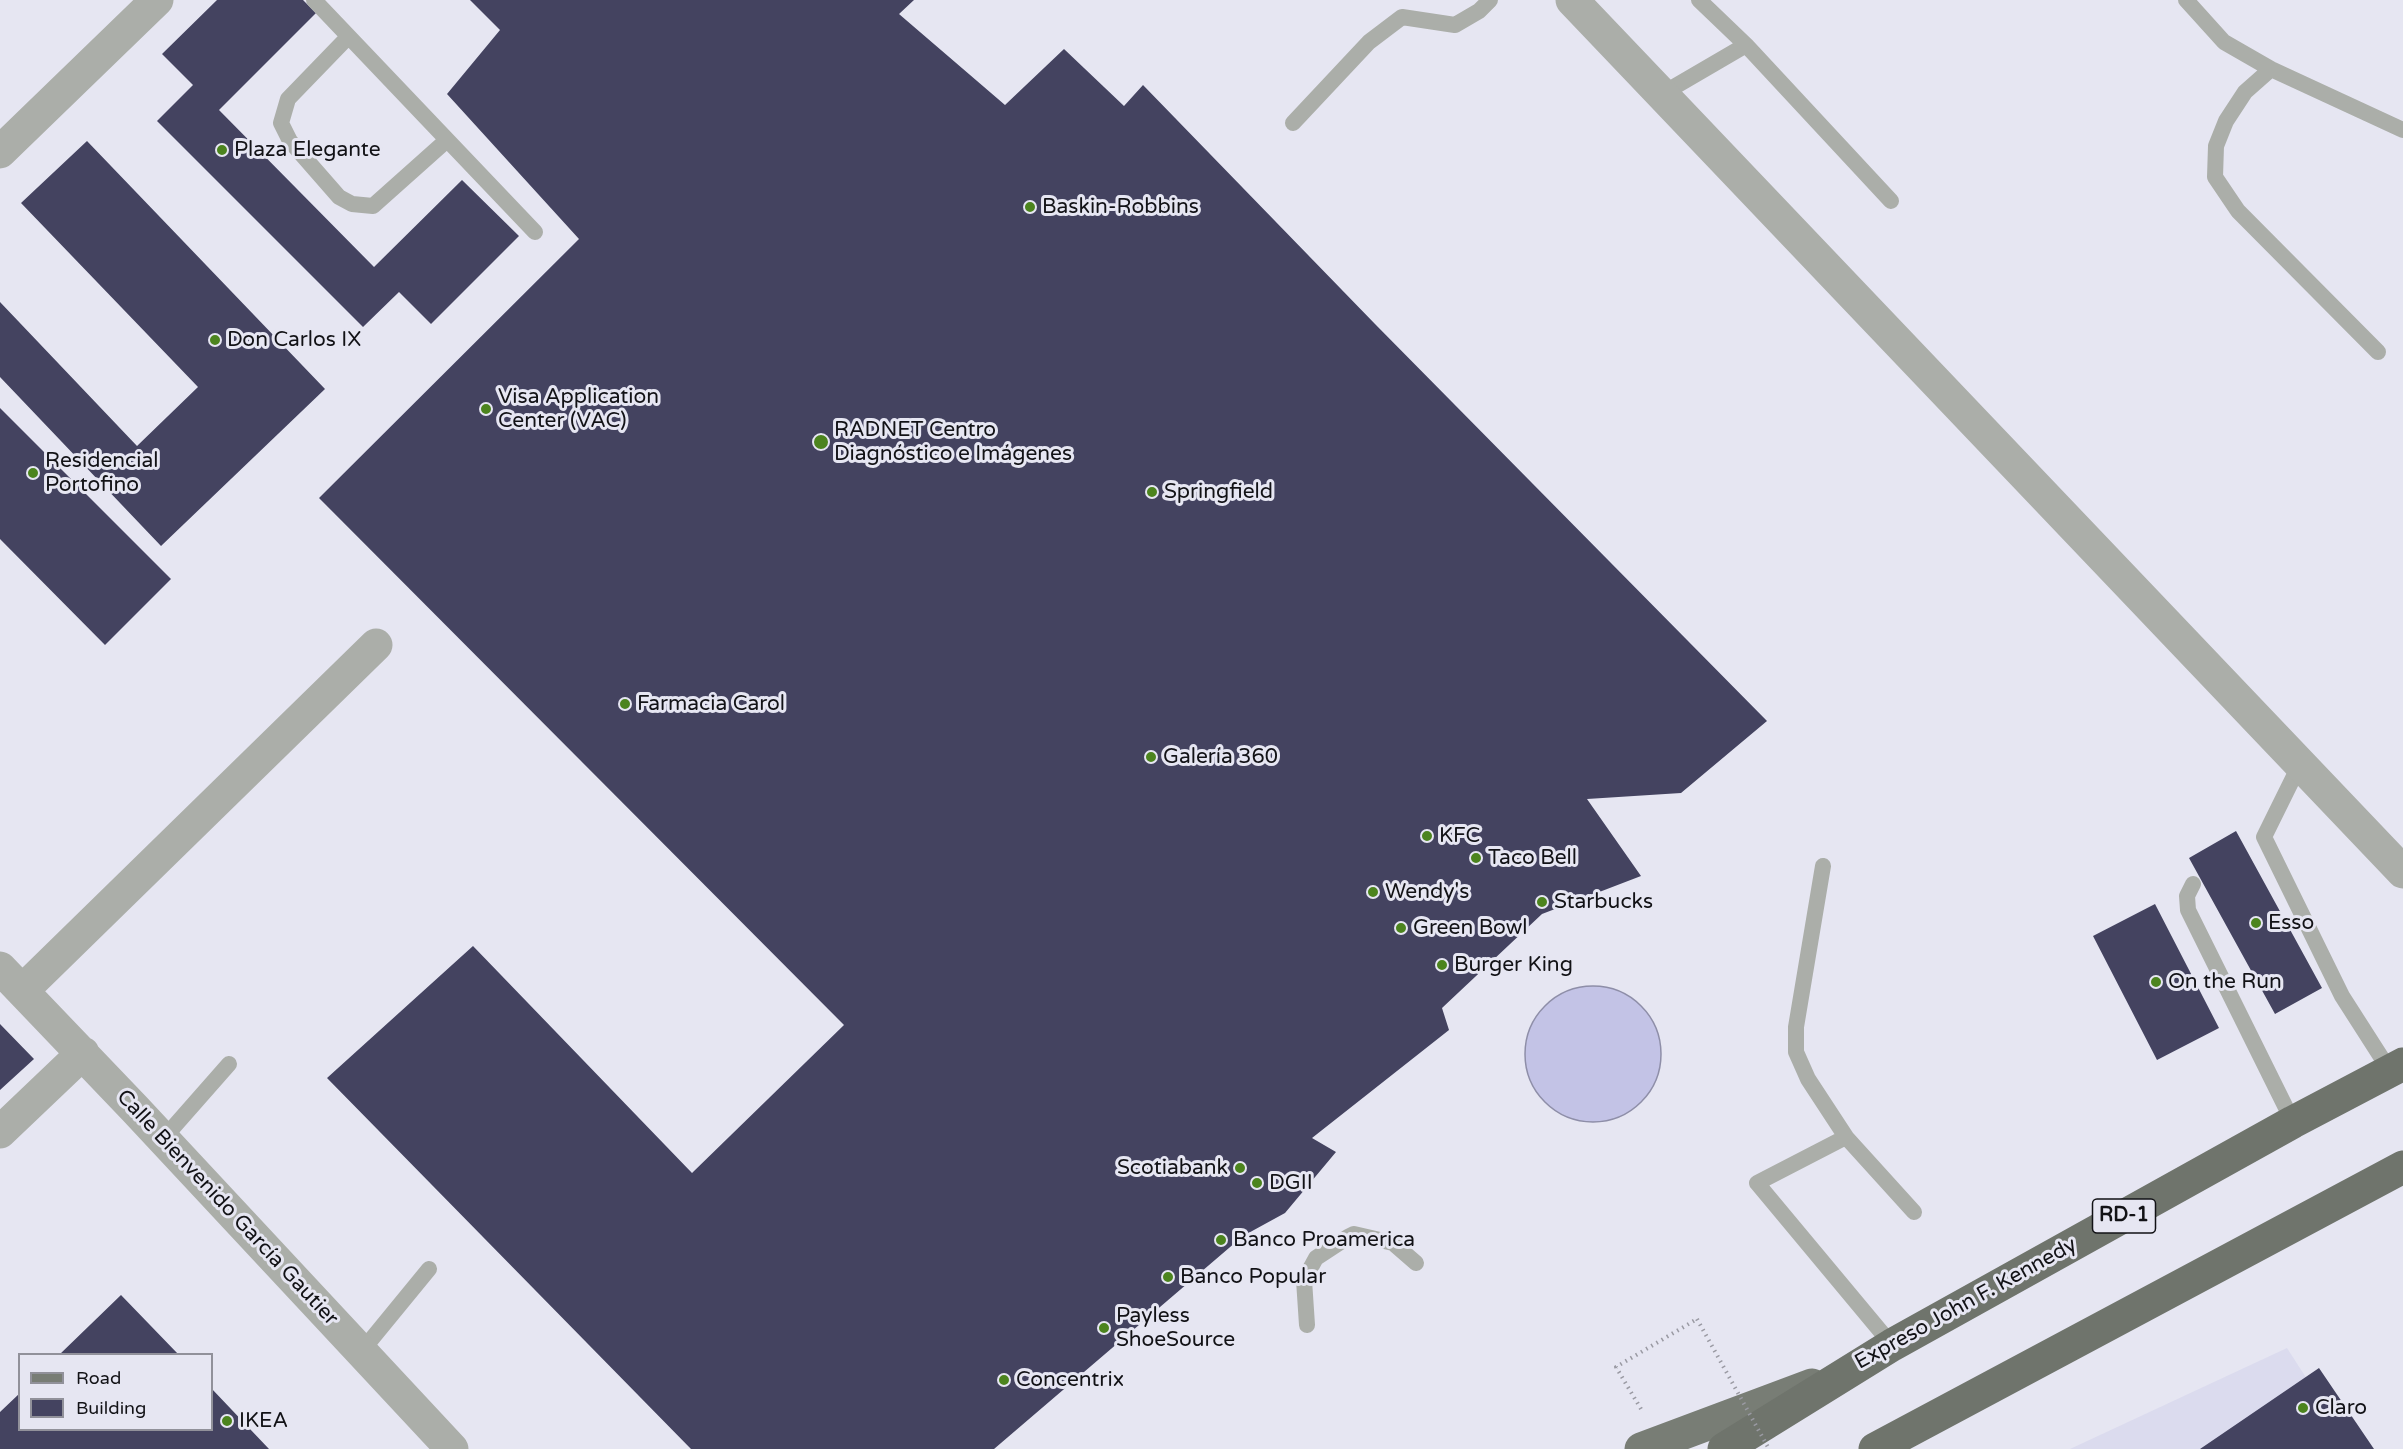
<!DOCTYPE html>
<meta charset="utf-8">
<style>
body{margin:0}
#map{position:relative;width:2403px;height:1449px;overflow:hidden;background:#e6e6f2;font-family:"Varela Round",sans-serif}
canvas{display:block}
.legend{position:absolute;left:18px;top:1353px;width:195px;height:78px;box-sizing:border-box;background:#e6e6f2;border:2px solid #91919a;margin:0;padding:8px 10px;list-style:none;font-size:18px;color:#121216}
.legend li{display:flex;align-items:center;gap:12px;height:30px}
.legend b{width:30px;border:2px solid #91919a}
</style>
<div id="map">
<canvas width="2403" height="1449"></canvas>
<ul class="legend">
<li><b style="height:8px;background:#787d75"></b>Road</li>
<li><b style="height:16px;background:#444360"></b>Building</li>
</ul>
</div>
<script>
const c = document.querySelector('canvas').getContext('2d');
c.lineJoin = 'round';
function fill(path, color) {
  c.fillStyle = color;
  c.fill(path, 'evenodd');
}
function toPath(rows) {
  const path = new Path2D();
  for (const r of rows) {
    if (r.length === 3) {
      path.moveTo(r[0] + r[2], r[1]);
      path.arc(r[0], r[1], r[2], 0, 2 * Math.PI);
      continue;
    }
    path.moveTo(r[0], r[1]);
    for (let i = 2; i < r.length; i += 2) path.lineTo(r[i], r[i + 1]);
  }
  return path;
}
function strokePath(path, color, width, dash) {
  c.strokeStyle = color;
  c.lineWidth = width;
  c.lineCap = dash ? 'butt' : 'round';
  c.setLineDash(dash || []);
  c.stroke(path);
}
function drawText(font, color, halo, rows, align = 'center') {
  c.font = font + ' "Varela Round",sans-serif';
  c.lineWidth = 6;
  c.setLineDash([]);
  c.textBaseline = 'middle';
  c.strokeStyle = halo;
  c.fillStyle = color;
  for (const [text, x, y, turn = 0] of rows) {
    c.save();
    c.translate(x, y);
    c.rotate((+turn || 0) * Math.PI / 180);
    c.textAlign = isNaN(turn) ? turn : align;
    if (halo) c.strokeText(text, 0, 0);
    c.fillText(text, 0, 0);
    c.restore();
  }
}
const built = toPath([
 [2287,1348,2352,1449,2070,1449]
]);
const water = toPath([
 [1593,1054,68]
]);
const building = toPath([
 [217,0,303,0,316,13,219,110,374,267,462,180,519,236,431,324,399,292,363,327,157,121,193,85,162,54],
 [470,0,914,0,899,14,1005,105,1064,49,1124,106,1143,85,1375,324,1767,721,1681,793,1587,799,1641,876,1542,914,1442,1008,1449,1030,1312,1138,1336,1152,1285,1213,1243,1236,994,1449,691,1449,327,1078,473,946,692,1173,844,1025,319,498,579,239,447,94,500,30],
 [87,141,325,389,161,546,0,377,0,302,137,446,198,387,21,203],
 [0,408,171,579,105,645,0,539],
 [2236,831,2322,988,2275,1014,2189,858],
 [2155,904,2219,1028,2157,1060,2093,936],
 [0,1024,34,1059,0,1090],
 [121,1295,178,1354,60,1354],
 [2319,1368,2374,1449,2200,1449],
 [212,1389,269,1449,0,1449,0,1412,20,1393,20,1430,212,1430]
]);
const path = toPath([
 [1641,1409,1616,1367,1697,1319]
]);
const service = toPath([
 [314,0,535,232],
 [1699,0,1746,45],
 [2186,0,2224,42,2271,69,2245,92,2226,121,2216,146,2215,177,2238,211,2378,352],
 [348,37,288,99,281,123,290,141,339,197,352,204,373,206,447,140],
 [2271,69,2403,130],
 [1662,94,1746,45,1891,201],
 [1293,123,1369,42,1402,17,1455,25,1479,11,1490,0],
 [2301,762,2264,837,2342,996,2390,1071],
 [1823,866,1796,1027,1796,1052,1808,1079,1846,1137,1757,1183,1892,1345],
 [2193,884,2187,896,2188,910,2293,1122],
 [1846,1137,1914,1212],
 [163,1139,229,1064],
 [1307,1325,1304,1280,1316,1258,1348,1237,1354,1234,1393,1243,1416,1263],
 [361,1352,429,1269]
]);
const minor = toPath([
 [1572,0,2403,872],
 [0,968,135,1109,452,1449],
 [22,991,376,645],
 [0,1132,83,1053]
]);
const tertiary = toPath([
 [0,152,157,0]
]);
const primary = toPath([
 [1641,1449,1812,1385]
]);
const trunk = toPath([
 [1724,1449,1892,1345,2293,1122,2403,1064],
 [1875,1449,2403,1167]
]);
const pathBridge = toPath([
 [1697,1319,1769,1449]
]);
const markers = [
 [222,150,6,"#4c841e"],
 [1030,207,6,"#4c841e"],
 [215,340,6,"#4c841e"],
 [486,409,6,"#4c841e"],
 [821,442,8,"#4c841e"],
 [33,473,6,"#4c841e"],
 [1152,492,6,"#4c841e"],
 [625,704,6,"#4c841e"],
 [1151,757,6,"#4c841e"],
 [1427,836,6,"#4c841e"],
 [1476,858,6,"#4c841e"],
 [1373,892,6,"#4c841e"],
 [1542,902,6,"#4c841e"],
 [2256,923,6,"#4c841e"],
 [1401,928,6,"#4c841e"],
 [1442,965,6,"#4c841e"],
 [2156,982,6,"#4c841e"],
 [1240,1168,6,"#4c841e"],
 [1257,1183,6,"#4c841e"],
 [1221,1240,6,"#4c841e"],
 [1168,1277,6,"#4c841e"],
 [1104,1328,6,"#4c841e"],
 [1004,1380,6,"#4c841e"],
 [2303,1408,6,"#4c841e"],
 [227,1421,6,"#4c841e"]
];
const shields = [
 [2124,1216,63]
];
const shieldNames = [
 ["RD-1",2124,1216]
];
const poiNames = [
 ["Plaza Elegante",234,150],
 ["Baskin-Robbins",1042,207],
 ["Don Carlos IX",227,340],
 ["Visa Application",498,397],
 ["Center (VAC)",498,421],
 ["RADNET Centro",834,430],
 ["Diagnóstico e Imágenes",834,454],
 ["Residencial",45,461],
 ["Portofino",45,485],
 ["Springfield",1164,492],
 ["Farmacia Carol",637,704],
 ["Galería 360",1163,757],
 ["KFC",1439,836],
 ["Taco Bell",1488,858],
 ["Wendy's",1385,892],
 ["Starbucks",1554,902],
 ["Esso",2268,923],
 ["Green Bowl",1413,928],
 ["Burger King",1454,965],
 ["On the Run",2168,982],
 ["Scotiabank",1228,1168,"right"],
 ["DGII",1269,1183],
 ["Banco Proamerica",1233,1240],
 ["Banco Popular",1180,1277],
 ["Payless",1116,1316],
 ["ShoeSource",1116,1340],
 ["Concentrix",1016,1380],
 ["Claro",2315,1408],
 ["IKEA",239,1421]
];
const streetNames = [
 ["Calle Bienvenido García Gautier",227,1208,47],
 ["Expreso John F. Kennedy",1966,1304,-29]
];
fill(built, '#dbdbee');
fill(water, '#c3c3e6');
strokePath(water, '#8e8ea8', 1.5);
fill(building, '#444360');
strokePath(path, '#9a9aa3', 4, [1.5, 4.5]);
strokePath(service, '#abaea9', 16);
strokePath(minor, '#abaea9', 33);
strokePath(tertiary, '#abaea9', 33);
strokePath(primary, '#787d75', 33);
strokePath(trunk, '#6f746c', 33);
strokePath(pathBridge, '#9a9aa3', 4, [1.5, 4.5]);
for (const [x, y, r, color] of markers) {
  const dot = new Path2D();
  dot.arc(x, y, r, 0, 2 * Math.PI);
  c.fillStyle = color;
  c.fill(dot);
  strokePath(dot, '#e6e6f2', 2);
}
for (const [x, y, w] of shields) {
  const box = new Path2D();
  box.roundRect(x - w / 2, y - 17, w, 34, 4.5);
  c.fillStyle = '#e6e6f2';
  c.fill(box);
  strokePath(box, '#121216', 1.5);
}
drawText('bold 20px', '#121216', null, shieldNames);
drawText('21px', '#121216', '#e6e6f2', poiNames, 'left');
drawText('21px', '#121216', '#e6e6f2', streetNames);
</script>
